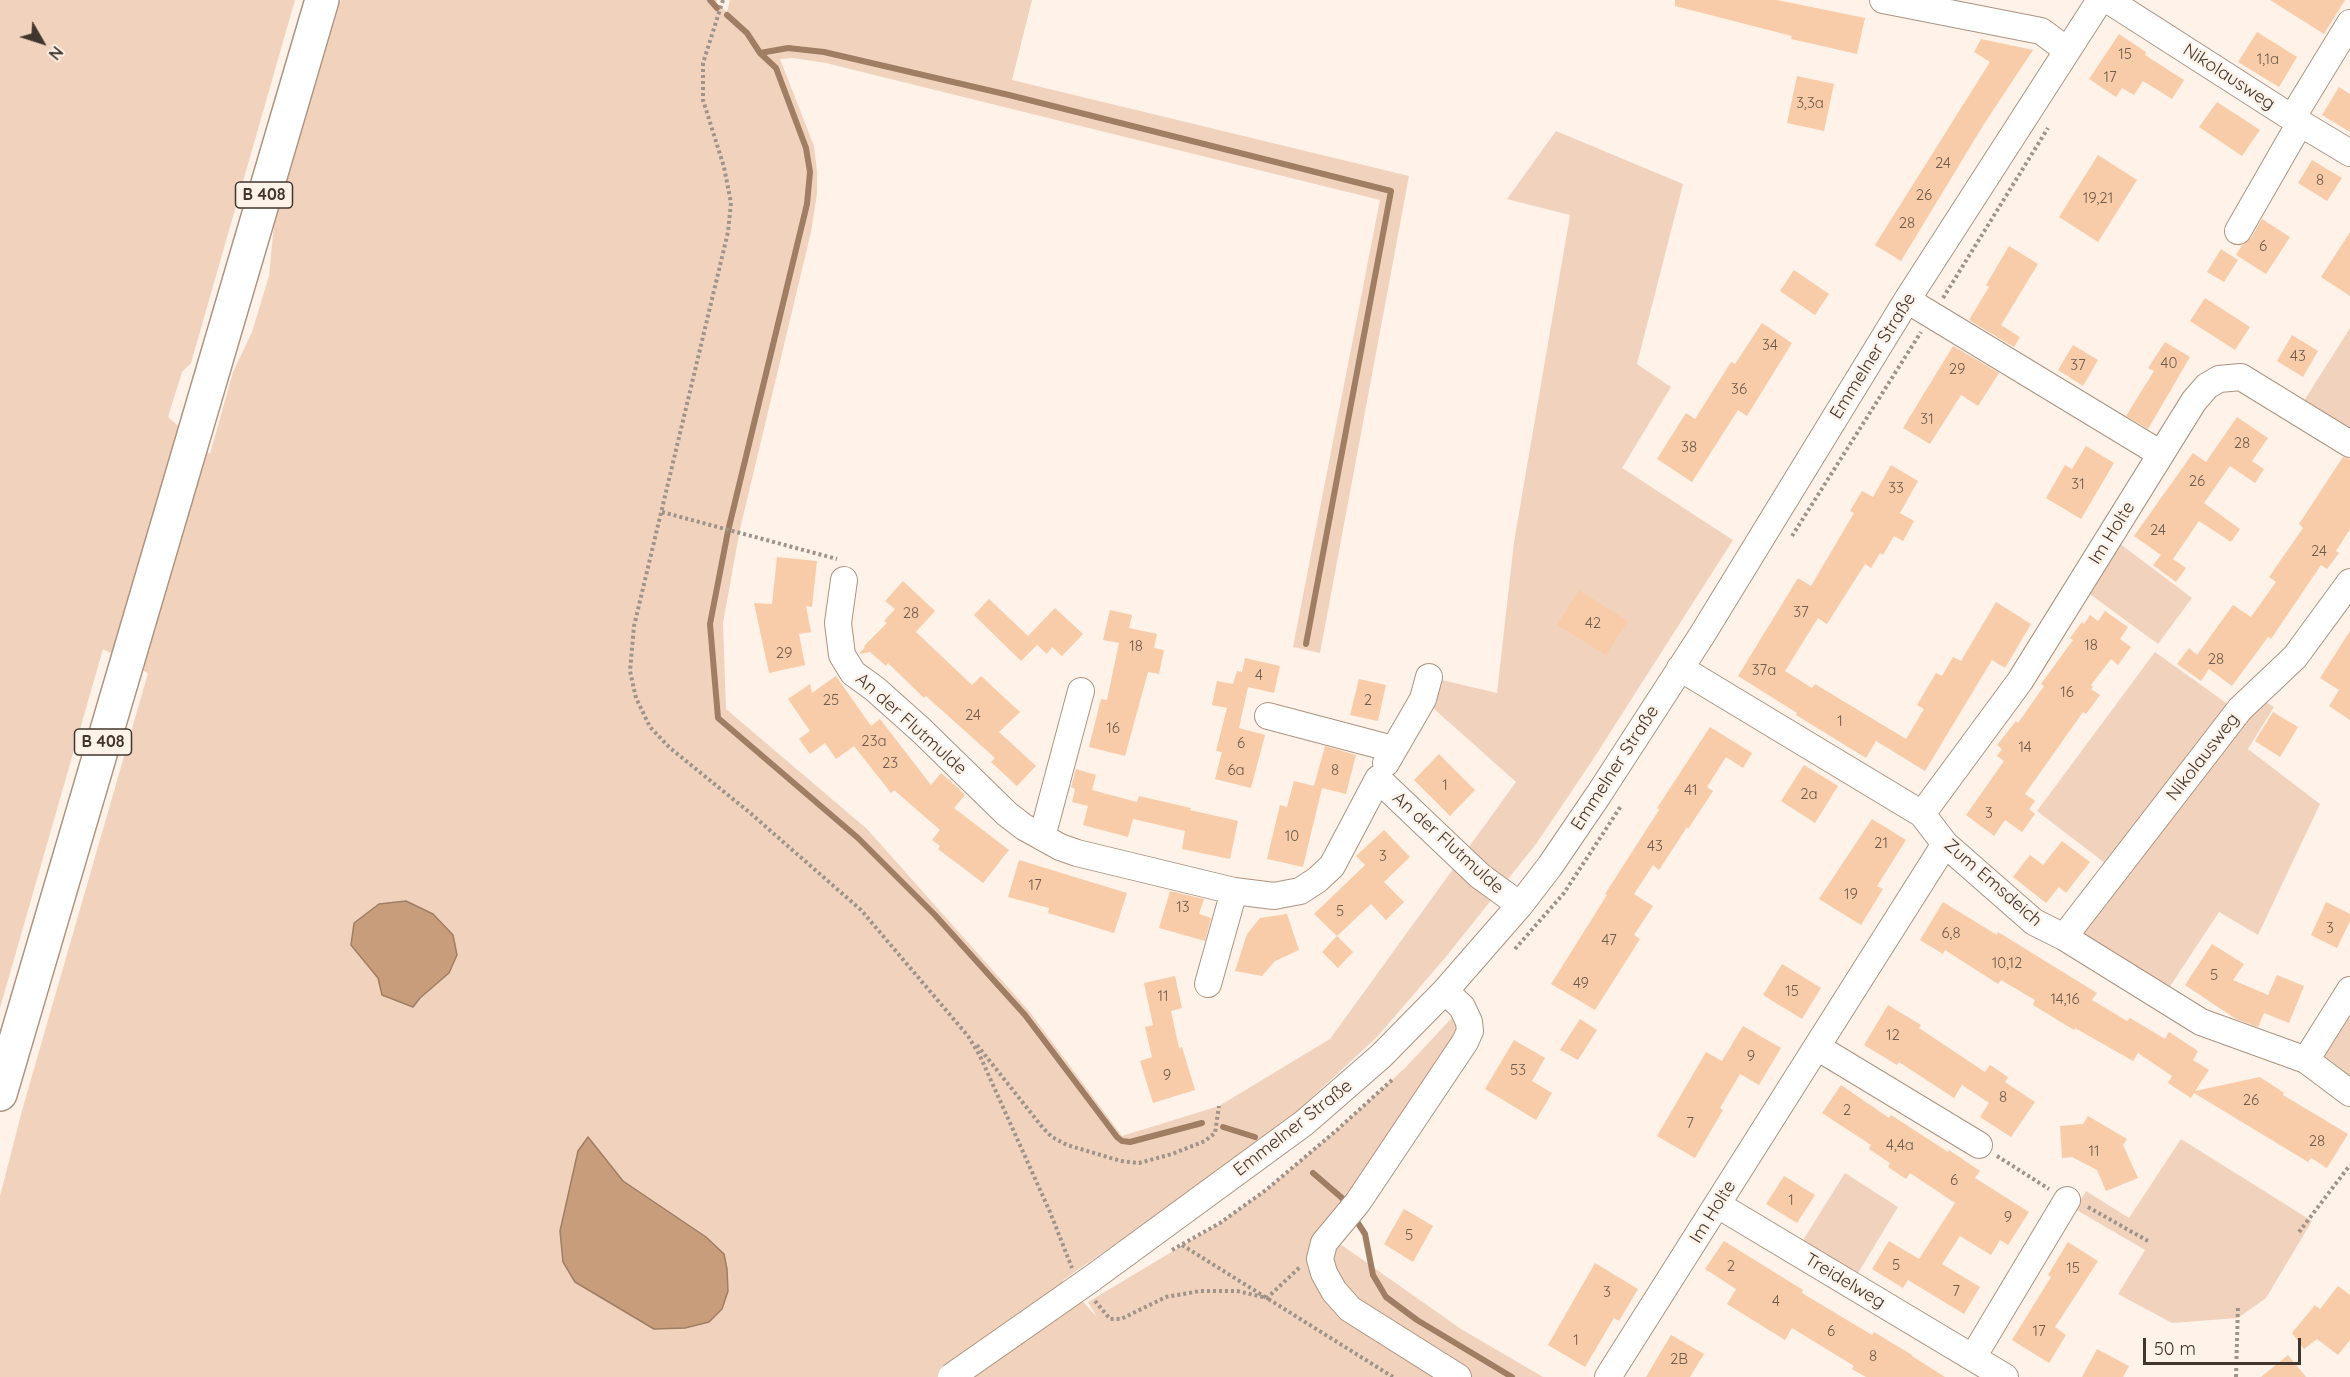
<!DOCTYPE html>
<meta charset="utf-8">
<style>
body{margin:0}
#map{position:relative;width:2350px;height:1377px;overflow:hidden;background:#fef2e9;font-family:Quicksand,sans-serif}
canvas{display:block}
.north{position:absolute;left:12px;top:12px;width:60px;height:60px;-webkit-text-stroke:4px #fef2e9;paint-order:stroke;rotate:129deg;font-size:16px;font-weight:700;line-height:24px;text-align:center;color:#41362d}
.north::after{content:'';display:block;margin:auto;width:21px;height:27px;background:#41362d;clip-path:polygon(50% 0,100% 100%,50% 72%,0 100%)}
.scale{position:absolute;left:2143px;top:1338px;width:158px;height:27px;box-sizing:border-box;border:3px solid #41362d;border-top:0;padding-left:8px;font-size:18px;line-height:21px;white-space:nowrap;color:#41362d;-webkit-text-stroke:4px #fef2e9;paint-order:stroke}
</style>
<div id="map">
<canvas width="2350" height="1377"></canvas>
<div class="north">N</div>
<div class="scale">50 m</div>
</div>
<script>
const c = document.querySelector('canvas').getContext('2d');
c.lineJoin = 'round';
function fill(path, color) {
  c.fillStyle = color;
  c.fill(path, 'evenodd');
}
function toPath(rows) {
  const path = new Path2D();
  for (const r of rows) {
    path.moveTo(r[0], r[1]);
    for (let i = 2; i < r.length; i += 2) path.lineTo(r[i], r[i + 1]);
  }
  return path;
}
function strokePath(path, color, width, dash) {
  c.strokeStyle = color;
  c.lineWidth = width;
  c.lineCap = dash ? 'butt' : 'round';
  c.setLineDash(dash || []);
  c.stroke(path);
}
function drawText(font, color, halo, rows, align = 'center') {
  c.font = font + ' Quicksand,sans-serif';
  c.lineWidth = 5;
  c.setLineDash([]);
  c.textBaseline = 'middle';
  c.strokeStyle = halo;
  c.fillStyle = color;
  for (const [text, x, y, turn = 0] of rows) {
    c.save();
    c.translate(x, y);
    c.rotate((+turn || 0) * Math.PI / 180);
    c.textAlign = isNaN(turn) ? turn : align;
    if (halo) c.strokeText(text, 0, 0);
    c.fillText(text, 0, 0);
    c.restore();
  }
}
const green = toPath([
 [0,0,295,0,191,363,182,372,168,417,210,454,233,372,252,332,269,276,274,224,341,0,717,0,716,3,727,12,730,0,1032,0,1012,80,1409,176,1320,653,1293,647,1380,200,826,63,793,58,780,59,814,146,817,171,817,194,811,232,740,529,723,623,726,709,867,829,1029,1011,1122,1136,1219,1106,1330,1039,1516,782,1423,699,1429,677,1497,693,1514,542,1570,215,1507,199,1556,131,1683,184,1637,364,1671,387,1622,468,1733,540,1592,761,1536,844,1445,958,1377,1037,1297,1111,1156,1216,1063,1280,1097,1317,1088,1302,1220,1223,1266,1190,1337,1130,1405,1068,1462,1007,1469,1022,1323,1232,1461,1329,1543,1377,0,1377,0,1196,23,1107,148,673,103,649,0,1008],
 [407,901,433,914,449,973,420,998,413,1007,382,995,378,978,363,960,379,904],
 [578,1151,608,1162,623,1181,654,1329,575,1282,563,1262,560,1231],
 [2350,328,2350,434,2302,404],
 [2119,543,2192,598,2158,644,2087,592],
 [2155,652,2229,705,2105,863,2037,811],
 [2264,701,2274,707,2248,749,2320,804,2258,935,2219,912,2167,991,2088,946,2082,932,2242,718],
 [2350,1002,2350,1084,2330,1072,2322,1055],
 [2181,1139,2312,1221,2266,1298,2238,1318,2172,1323,2118,1294,2145,1250,2075,1209,2086,1191,2129,1218],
 [1845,1173,1898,1207,1855,1278,1800,1245]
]);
const water = toPath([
 [406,901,433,914,453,935,457,955,449,973,420,998,413,1007,382,995,378,978,351,945,354,923,379,904,406,901],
 [588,1137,623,1181,706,1237,724,1254,727,1269,728,1291,722,1309,709,1322,685,1328,654,1329,575,1282,563,1262,560,1231,578,1151,588,1137]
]);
const stream = toPath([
 [710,0,717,8],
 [727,15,747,33,760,53,776,68,806,148,810,172,807,204,728,531,710,624,718,718,858,838,935,915,1025,1015,1117,1137,1122,1141,1130,1142,1202,1123],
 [760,53,788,48,824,52,1009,95,1391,191,1306,644],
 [1223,1127,1255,1137],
 [1313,1173,1342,1198,1347,1206],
 [1354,1217,1365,1234,1373,1275,1386,1297,1417,1320,1512,1377]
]);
const building = toPath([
 [1675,0,1777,0,1865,18,1857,54,1791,39,1792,36,1675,6],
 [2270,0,2345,0,2324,34],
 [2257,32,2297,57,2279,87,2238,62],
 [2119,34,2146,52,2145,55,2184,80,2172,99,2143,81,2134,95,2122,88,2116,97,2089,79],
 [1981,39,2033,50,1984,124,1901,261,1875,245,1990,62,1974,52],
 [1797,76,1834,84,1824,131,1787,123],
 [2339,87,2350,94,2350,132,2322,115],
 [2217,102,2260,130,2242,156,2199,127],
 [2098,155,2137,180,2098,242,2059,217],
 [2312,160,2342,178,2327,201,2298,183],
 [2262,219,2290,237,2266,274,2236,255,2242,245,2251,238],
 [2350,232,2350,296,2321,277],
 [2009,246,2038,264,2001,325,2020,337,2014,347,1969,320,1989,287,1986,285],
 [2221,249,2238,260,2224,282,2207,272],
 [1794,270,1829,294,1815,315,1780,291],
 [2205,298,2250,327,2235,350,2190,321],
 [1762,323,1792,343,1747,416,1738,410,1692,482,1657,459,1686,413,1695,419,1731,362,1735,364],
 [2292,335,2318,351,2303,377,2277,361],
 [2165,342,2190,357,2148,429,2126,416,2154,371,2148,368],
 [2073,345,2098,360,2083,386,2058,370],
 [1953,346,1999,373,1978,406,1961,395,1930,444,1903,428],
 [2237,417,2268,438,2252,461,2264,469,2255,483,2230,466,2204,503,2240,529,2231,542,2199,521,2173,559,2186,568,2176,582,2153,565,2161,555,2134,536,2193,453,2206,462],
 [2086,446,2114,463,2081,519,2046,498,2065,465,2072,469],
 [2343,457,2350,459,2350,529,2336,551,2339,553,2327,569,2321,565,2271,639,2268,637,2232,686,2209,669,2201,681,2177,664,2189,648,2197,655,2233,605,2251,617,2276,582,2269,577,2303,528,2299,524],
 [1891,465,1918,481,1900,513,1914,521,1903,541,1894,536,1883,555,1880,553,1871,568,1865,564,1827,624,1818,618,1785,671,1812,688,1815,684,1906,739,1924,709,1917,705,1936,673,1942,676,1953,657,1961,661,1996,602,2031,624,2005,668,1992,660,1925,771,1876,741,1866,758,1796,715,1797,713,1738,676,1798,578,1811,586,1854,513,1850,511,1862,491,1873,497],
 [777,557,817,561,812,607,806,606,811,632,799,634,805,665,769,673,754,603,772,604],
 [903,581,935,611,916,632,972,685,981,676,1020,712,999,732,1036,766,1017,786,991,762,995,758,926,696,924,698,888,663,886,666,870,652,859,654,865,647,864,646,887,623,884,621,895,609,885,601],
 [1579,590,1628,621,1606,655,1557,625],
 [989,599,1028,636,1055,608,1083,634,1062,656,1052,647,1047,654,1032,640,1037,645,1021,661,974,615],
 [1110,610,1132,615,1129,628,1157,634,1154,648,1164,650,1159,674,1148,672,1125,756,1089,747,1101,699,1107,700,1119,643,1103,640],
 [2105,611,2128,627,2120,639,2131,647,2118,665,2111,659,2091,685,2093,687,2091,689,2100,695,2086,714,2083,712,2025,794,2035,801,2029,809,2035,814,2022,832,2005,820,1994,836,1966,815,2004,761,1997,756,2002,749,1997,745,2016,721,2018,723,2044,686,2041,684,2073,640,2070,638,2082,622,2084,624,2090,615,2098,621],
 [2350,631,2350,720,2329,706,2339,690,2320,678],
 [1245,658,1280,666,1274,693,1248,687,1239,728,1265,735,1251,788,1215,779,1222,752,1216,751,1227,708,1212,705,1217,681,1233,684,1237,671,1242,672],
 [836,676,871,726,880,719,931,785,941,773,957,787,965,795,954,808,1009,850,983,883,938,849,940,846,932,840,940,830,894,790,891,793,854,746,836,759,825,743,810,754,799,739,810,731,788,699,810,684,812,693],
 [1359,679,1386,685,1378,721,1350,715],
 [2273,712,2298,727,2280,757,2255,741],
 [1710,727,1752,753,1743,768,1726,757,1707,787,1713,791,1688,829,1687,827,1659,870,1653,865,1634,894,1653,906,1634,935,1640,939,1595,1010,1551,984,1607,895,1605,894,1659,810,1657,808],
 [1325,746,1356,755,1346,794,1314,786],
 [1439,754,1475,790,1450,816,1414,780],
 [1804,765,1838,786,1815,823,1781,801],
 [1076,769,1096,775,1092,790,1137,802,1139,796,1191,808,1190,810,1238,821,1230,859,1182,849,1185,831,1133,819,1128,837,1083,825,1088,806,1072,802,1075,789,1071,787],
 [1294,781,1322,788,1303,867,1267,859,1280,805,1287,807],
 [1872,819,1906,840,1877,886,1883,889,1861,925,1819,899],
 [1384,830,1410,857,1384,882,1404,902,1386,920,1371,904,1337,936,1314,914,1365,865,1356,856],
 [2062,841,2090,862,2066,893,2059,887,2046,903,2013,877,2030,855,2043,865],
 [1019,860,1127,893,1114,933,1048,913,1049,908,1008,897],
 [1170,891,1204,899,1199,914,1211,918,1205,941,1159,928],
 [1943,902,1997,935,1998,932,2097,993,2092,1000,2127,1021,2130,1018,2165,1039,2169,1032,2198,1051,2193,1060,2209,1070,2195,1091,2260,1077,2284,1093,2283,1095,2348,1134,2327,1168,2311,1158,2308,1162,2194,1093,2191,1098,2168,1083,2172,1076,2138,1053,2133,1061,2075,1028,2074,1030,2033,1005,2035,1000,2001,980,1998,984,1945,950,1943,954,1920,940],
 [2326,902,2350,914,2350,921,2337,948,2311,935],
 [1287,914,1299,950,1275,961,1262,976,1235,971,1247,934,1260,918],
 [1337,936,1353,952,1338,968,1322,952],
 [2212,944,2244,964,2233,980,2268,995,2277,975,2304,986,2289,1023,2264,1013,2258,1027,2236,1019,2185,985],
 [1782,964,1821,988,1802,1019,1763,995],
 [1175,976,1182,1008,1171,1011,1179,1048,1182,1047,1195,1090,1153,1103,1140,1061,1152,1057,1145,1027,1153,1025,1144,983],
 [1888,1005,1921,1025,1919,1028,1985,1072,1990,1065,2008,1077,2005,1082,2035,1102,2011,1137,1980,1117,1989,1103,1962,1085,1954,1098,1899,1062,1897,1065,1864,1045],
 [1580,1019,1597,1030,1578,1060,1560,1050],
 [1743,1026,1781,1048,1759,1085,1740,1074,1720,1108,1723,1110,1695,1158,1657,1136,1706,1052,1722,1061],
 [1514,1040,1545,1058,1532,1081,1552,1093,1536,1120,1485,1089],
 [1841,1085,1889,1118,1891,1115,1948,1152,1949,1150,1980,1171,1975,1178,2029,1212,2008,1245,2000,1240,1991,1255,1960,1236,1942,1264,1980,1287,1964,1314,1908,1280,1903,1288,1872,1269,1889,1241,1919,1259,1955,1203,1910,1173,1906,1179,1888,1167,1890,1163,1869,1149,1871,1145,1822,1113],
 [2088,1116,2127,1139,2123,1145,2138,1178,2106,1191,2097,1170,2072,1157,2062,1158,2060,1126,2083,1124],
 [1784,1176,1815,1195,1797,1223,1766,1204],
 [1404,1209,1433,1226,1413,1262,1384,1244],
 [1724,1241,1803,1290,1802,1293,1872,1335,1874,1332,1912,1355,1912,1356,1945,1377,1866,1377,1852,1369,1854,1366,1792,1328,1785,1340,1727,1304,1736,1289,1705,1269],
 [2068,1242,2098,1261,2055,1327,2066,1335,2049,1363,2012,1340,2051,1277,2048,1275],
 [1595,1263,1638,1289,1619,1321,1614,1318,1585,1367,1548,1345],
 [2338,1286,2350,1295,2350,1340,2338,1355,2317,1339,2304,1349,2292,1333,2315,1305,2320,1309],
 [1671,1335,1704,1354,1690,1377,1646,1377],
 [2097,1349,2129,1366,2123,1377,2082,1377],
 [2288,1355,2306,1377,2261,1377]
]);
const path = toPath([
 [723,0,703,63,703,100,724,167,731,203,728,232,634,626,630,671,636,698,650,727,670,748,749,812,861,910,968,1036,980,1056,1050,1212,1072,1268],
 [1943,298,2048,128],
 [662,512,837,559],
 [1792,536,1921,332],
 [1515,949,1564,893,1621,806],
 [977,1045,1043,1128,1052,1137,1067,1145,1121,1161,1139,1163,1172,1154,1205,1141,1215,1133,1219,1106],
 [1997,1156,2049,1189],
 [2088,1207,2148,1241],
 [2299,1232,2350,1165],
 [1182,1245,1393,1377],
 [1172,1250,1220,1223,1266,1190,1337,1130,1393,1079],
 [1095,1301,1110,1319,1121,1319,1166,1297,1200,1291,1237,1291,1267,1298,1300,1267],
 [2236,1377,2238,1305]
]);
const minor = toPath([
 [1883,0,2041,31,2067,50],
 [2108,0,2300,123,2350,153],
 [2292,118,2350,23],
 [2238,231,2300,123],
 [1907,300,2161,454],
 [844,580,838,623,842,655,853,673,875,689,922,731,1007,814,1024,827,1060,847,1077,853,1234,891,1274,896,1300,891,1317,880,1332,866,1378,779,1480,876,1520,905],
 [1680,668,1922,814,1945,844,2034,922,2064,937,2201,1022,2306,1060,2350,1093],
 [1268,716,1393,749],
 [1386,763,1423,699,1429,677],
 [1922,814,2020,681,2194,401,2207,386,2219,379,2241,377,2350,444],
 [1042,837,1081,691],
 [2064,937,2240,709,2295,657,2350,582],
 [1208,984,1234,891],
 [1445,991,1462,1007,1469,1022,1470,1031,1465,1042,1358,1202,1324,1243,1320,1259,1324,1273,1334,1291,1350,1309,1458,1377],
 [1817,1047,1979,1145],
 [2306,1060,2350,990],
 [1718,1205,2005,1377],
 [1091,1279,1304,1123,1381,1056,1445,991,1520,905,1550,866,1599,794,1702,635,1907,300,2100,0],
 [1973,1357,2067,1200],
 [1608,1377,1945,844]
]);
const major = toPath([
 [0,1094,322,0]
]);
const minorBridge = toPath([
 [951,1377,1091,1279]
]);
const numberNames = [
 ["15",2125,54],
 ["1,1a",2268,59],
 ["17",2110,77],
 ["3,3a",1810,103],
 ["24",1943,163],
 ["8",2320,180],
 ["26",1924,195],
 ["19,21",2098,198],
 ["28",1907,223],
 ["6",2263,246],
 ["34",1770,345],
 ["43",2298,356],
 ["40",2169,363],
 ["37",2078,365],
 ["29",1957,369],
 ["36",1739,389],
 ["31",1927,419],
 ["28",2242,443],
 ["38",1689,447],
 ["26",2197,481],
 ["31",2078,484],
 ["33",1896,488],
 ["24",2158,530],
 ["24",2319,551],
 ["37",1801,612],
 ["28",911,613],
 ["42",1593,623],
 ["18",2091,645],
 ["18",1136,646],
 ["29",784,653],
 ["28",2216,659],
 ["37a",1764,670],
 ["4",1259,675],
 ["16",2067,692],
 ["25",831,700],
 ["2",1368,700],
 ["24",973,715],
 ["1",1840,721],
 ["16",1113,728],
 ["23a",874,741],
 ["6",1241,743],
 ["14",2025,747],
 ["23",890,763],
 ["6a",1236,770],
 ["8",1335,770],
 ["1",1445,785],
 ["41",1691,790],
 ["2a",1809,794],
 ["3",1989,813],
 ["10",1292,836],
 ["21",1881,843],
 ["43",1655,846],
 ["3",1383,856],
 ["17",1035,885],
 ["19",1851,894],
 ["13",1183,907],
 ["5",1340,911],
 ["3",2330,928],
 ["6,8",1951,933],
 ["47",1609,940],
 ["10,12",2007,963],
 ["5",2214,975],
 ["49",1581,983],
 ["15",1792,991],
 ["11",1163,996],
 ["14,16",2065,999],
 ["12",1893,1035],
 ["9",1751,1056],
 ["53",1518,1070],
 ["9",1167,1075],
 ["8",2003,1097],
 ["26",2251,1100],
 ["2",1847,1110],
 ["7",1690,1123],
 ["28",2317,1141],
 ["4,4a",1900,1145],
 ["11",2094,1151],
 ["6",1954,1180],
 ["1",1791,1200],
 ["9",2008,1217],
 ["5",1409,1235],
 ["5",1896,1265],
 ["2",1731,1266],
 ["15",2073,1268],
 ["7",1956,1291],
 ["3",1607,1292],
 ["4",1776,1301],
 ["6",1831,1331],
 ["17",2039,1331],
 ["1",1576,1340],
 ["8",1873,1356],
 ["2B",1679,1359]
];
const shields = [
 [264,195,57],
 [103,742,57]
];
const shieldNames = [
 ["B 408",264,195],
 ["B 408",103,742]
];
const streetNames = [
 ["Nikolausweg",2229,77,33],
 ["Emmelner Straße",1873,356,-58],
 ["Im Holte",2112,533,-58],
 ["An der Flutmulde",911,724,42],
 ["Nikolausweg",2203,757,-52],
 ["Emmelner Straße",1615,768,-57],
 ["An der Flutmulde",1448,843,42],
 ["Zum Emsdeich",1993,883,41],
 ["Emmelner Straße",1293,1128,-38],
 ["Im Holte",1713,1212,-58],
 ["Treidelweg",1845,1281,31]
];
fill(green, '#f1d3bd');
fill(water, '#c79d7c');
strokePath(water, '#9f7e64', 1.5);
strokePath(stream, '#9f7e64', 6);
fill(building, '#f8cca9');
strokePath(minor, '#ad937f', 28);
strokePath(major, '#ad937f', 36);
strokePath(path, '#9f938a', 4, [3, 3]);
strokePath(minor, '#fff', 26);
strokePath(major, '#fff', 33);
strokePath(minorBridge, '#ad937f', 28, []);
strokePath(minorBridge, '#fff', 26);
drawText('15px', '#6f5c4c', null, numberNames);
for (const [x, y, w] of shields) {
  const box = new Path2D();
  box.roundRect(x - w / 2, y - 13, w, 26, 4.5);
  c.fillStyle = '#fef2e9';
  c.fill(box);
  strokePath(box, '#41362d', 1.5);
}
drawText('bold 16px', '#41362d', null, shieldNames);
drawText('18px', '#41362d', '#fef2e9', streetNames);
</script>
